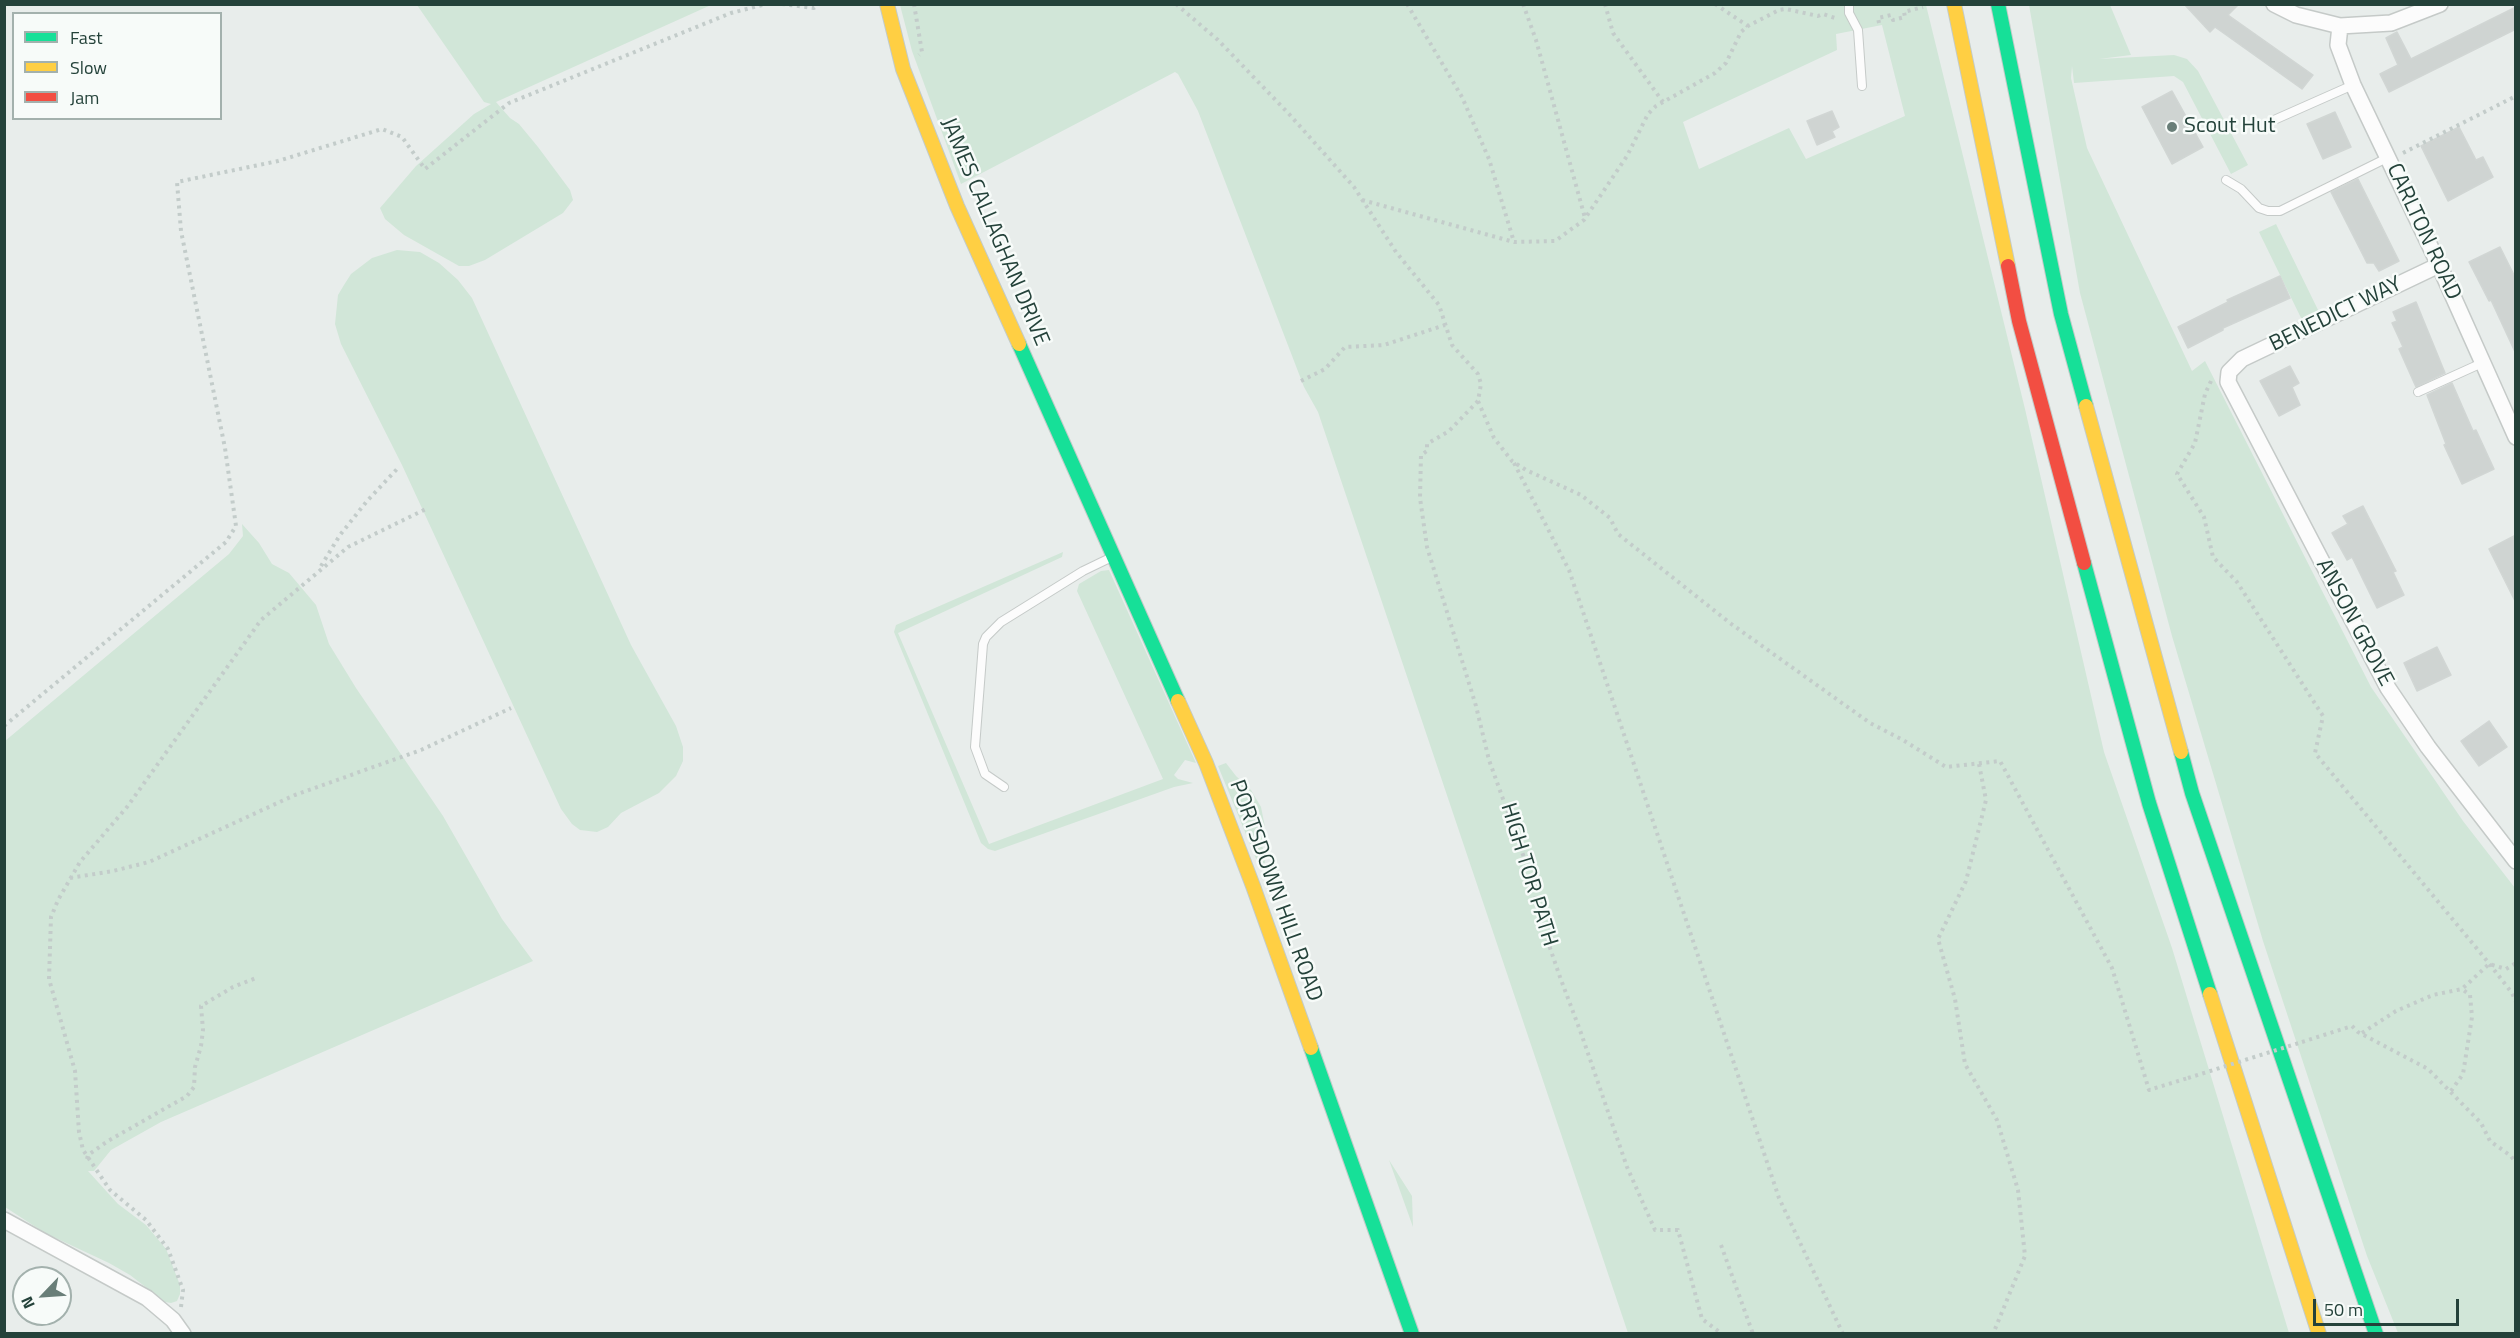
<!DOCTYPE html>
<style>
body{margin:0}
#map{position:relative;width:2520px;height:1338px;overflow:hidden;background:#e8edeb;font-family:"Titillium Web",sans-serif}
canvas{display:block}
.frame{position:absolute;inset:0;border:6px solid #24423a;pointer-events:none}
.legend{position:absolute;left:12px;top:12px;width:210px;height:108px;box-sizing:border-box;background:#f7fbf9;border:2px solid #a3b1ad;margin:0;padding:8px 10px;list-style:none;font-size:18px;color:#24423a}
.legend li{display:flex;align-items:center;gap:12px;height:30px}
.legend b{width:30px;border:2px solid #a3b1ad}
.north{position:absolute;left:12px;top:1266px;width:60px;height:60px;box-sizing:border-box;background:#f7fbf9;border:2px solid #a3b1ad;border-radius:50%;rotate:245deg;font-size:16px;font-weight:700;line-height:24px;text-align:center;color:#24423a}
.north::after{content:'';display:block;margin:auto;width:21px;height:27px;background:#697e78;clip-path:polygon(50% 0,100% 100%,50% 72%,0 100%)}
.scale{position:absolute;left:2313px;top:1299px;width:146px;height:27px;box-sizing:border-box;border:3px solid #24423a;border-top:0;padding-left:8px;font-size:18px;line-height:21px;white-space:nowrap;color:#24423a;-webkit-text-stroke:4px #f7fbf9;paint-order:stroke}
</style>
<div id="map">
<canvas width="2520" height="1338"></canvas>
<div class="frame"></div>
<ul class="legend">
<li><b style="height:8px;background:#16e098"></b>Fast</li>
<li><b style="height:8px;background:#ffcf43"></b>Slow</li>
<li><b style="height:8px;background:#f24e42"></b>Jam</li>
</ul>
<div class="north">N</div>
<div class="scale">50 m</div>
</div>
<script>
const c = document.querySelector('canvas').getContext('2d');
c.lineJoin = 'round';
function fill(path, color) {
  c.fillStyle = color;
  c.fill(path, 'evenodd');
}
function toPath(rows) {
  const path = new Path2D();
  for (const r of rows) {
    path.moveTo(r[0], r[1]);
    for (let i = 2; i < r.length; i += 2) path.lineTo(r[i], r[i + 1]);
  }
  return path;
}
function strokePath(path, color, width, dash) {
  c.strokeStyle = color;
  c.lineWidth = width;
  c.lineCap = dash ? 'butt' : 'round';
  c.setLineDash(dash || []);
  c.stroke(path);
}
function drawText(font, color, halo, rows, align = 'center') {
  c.font = font + ' "Titillium Web",sans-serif';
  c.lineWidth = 5;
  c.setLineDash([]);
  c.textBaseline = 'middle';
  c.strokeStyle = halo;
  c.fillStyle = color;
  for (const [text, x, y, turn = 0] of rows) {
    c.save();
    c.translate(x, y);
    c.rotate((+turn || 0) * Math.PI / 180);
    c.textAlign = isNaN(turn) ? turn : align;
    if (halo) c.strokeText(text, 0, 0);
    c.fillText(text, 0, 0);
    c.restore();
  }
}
const green = toPath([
 [417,5,711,5,496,102,510,118,519,124,538,147,570,190,573,200,563,213,485,260,469,266,459,266,404,235,385,219,380,208,416,166,474,114,491,104,484,102],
 [900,5,1926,5,2025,409,2104,752,2172,948,2289,1333,1628,1333,1318,412,1304,387,1198,111,1178,74,1175,72,961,184,912,51],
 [1882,25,1905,116,1806,159,1789,128,1699,169,1683,122,1837,50,1836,34],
 [2029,5,2110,5,2131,55,2099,59,2174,55,2187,59,2198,71,2248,165,2231,174,2183,82,2174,76,2074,83,2072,66,2071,78,2087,148,2192,371,2205,361,2371,687,2463,821,2515,888,2515,1333,2398,1333,2367,1256,2263,941,2172,636,2080,293],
 [2276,224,2320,314,2303,322,2259,232],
 [397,250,420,252,439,263,458,280,472,298,631,645,676,726,683,747,683,761,676,776,659,793,621,813,608,827,597,832,580,830,572,824,561,809,402,465,341,344,335,324,338,295,344,285,351,274,372,258],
 [242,524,259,543,272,564,289,573,316,605,329,644,356,688,443,816,502,919,533,961,161,1122,111,1150,94,1171,88,1171,118,1204,146,1225,166,1249,180,1285,180,1294,177,1301,171,1303,165,1302,130,1275,109,1263,45,1233,5,1207,5,741,229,554,243,536],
 [1063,552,1062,557,898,633,989,844,1163,779,1077,591,1079,584,1101,571,1109,570,1196,763,1185,760,1174,775,1178,779,1193,783,1174,787,995,851,988,849,981,843,894,632,896,625],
 [1226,763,1236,776,1251,790,1261,807,1265,827,1262,844,1265,863,1259,866,1218,766],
 [1389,1160,1412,1196,1413,1227]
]);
const building = toPath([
 [2184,4,2239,4,2228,15,2313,75,2302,89,2215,27,2210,32,2184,4],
 [2516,7,2516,29,2389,92,2380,74,2398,65,2386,38,2397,32,2411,59,2516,7],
 [2172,91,2203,147,2172,164,2142,107,2172,91],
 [1832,111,1839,127,1832,131,1835,137,1817,145,1807,121,1832,111],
 [2335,112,2351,147,2323,159,2307,124,2335,112],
 [2459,127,2476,160,2483,157,2493,177,2448,201,2421,146,2459,127],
 [2358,179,2399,261,2379,271,2374,263,2367,263,2331,192,2358,179],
 [2500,247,2516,279,2516,354,2491,300,2489,301,2469,262,2500,247],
 [2280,276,2290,298,2223,328,2223,330,2188,348,2178,327,2228,302,2227,300,2280,276],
 [2416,302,2445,373,2416,387,2399,349,2403,347,2392,323,2397,321,2393,312,2416,302],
 [2290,366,2299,383,2292,387,2300,405,2279,416,2260,381,2290,366],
 [2452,383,2473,431,2476,430,2494,469,2462,484,2444,445,2446,444,2427,395,2452,383],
 [2363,506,2396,571,2393,572,2404,595,2377,608,2352,557,2347,560,2332,533,2348,524,2343,516,2363,506],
 [2516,535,2516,603,2489,549,2516,535],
 [2437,647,2451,675,2417,691,2404,663,2437,647],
 [2489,721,2507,747,2479,766,2461,741,2489,721]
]);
const path = toPath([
 [782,4,814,8,819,4],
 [914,4,922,52,919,55],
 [1176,4,1218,40,1289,114,1354,187,1396,252,1439,305,1452,345,1478,374,1481,384,1478,401,1494,438,1512,461,1526,470,1581,495,1610,518,1618,534,1730,623,1870,723,1903,740,1946,767,2000,761,2112,968,2149,1090,2188,1078],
 [1407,4,1462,97,1489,159,1514,242],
 [1523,4,1536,40,1585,218],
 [1605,4,1613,33,1663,102],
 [1715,4,1748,26],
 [1879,23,1878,18,1891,15,1893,20,1905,17,1904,12,1923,7],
 [2403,153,2516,96],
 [1362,200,1514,242,1555,241,1584,220,1627,156,1648,114,1656,106,1715,73,1726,63,1741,32,1748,26,1779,10,1786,9,1818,16,1823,14,1838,19],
 [1301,381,1325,369,1345,347,1384,345,1445,325],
 [2211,381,2205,394,2195,443,2177,474,2204,517,2213,557,2237,582,2323,716,2315,753,2488,962,2512,993,2516,1002],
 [1478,401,1449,431,1427,444,1427,451,1421,455,1420,498,1427,547,1476,706,1489,760,1531,877,1540,919,1560,977,1581,1033,1627,1167,1655,1230,1678,1230,1702,1319,1722,1334],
 [1514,463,1569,570,1779,1198,1843,1334],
 [321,566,340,535,367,501,398,468],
 [4,726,226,542,236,526,225,448,181,231,177,182,278,161,382,129,402,137,425,169,509,103,731,13,766,4],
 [1979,764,1986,800,1966,881,1938,939,1955,999,1965,1064,1997,1120,2018,1190,2025,1256,1993,1334],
 [70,878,113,871,149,862,295,795,421,750,511,708],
 [2362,1033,2396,1011,2433,995,2462,989,2489,964,2506,969,2516,963],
 [2302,1042,2352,1026,2358,1032,2428,1069,2481,1123,2490,1141,2511,1156,2516,1163],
 [2451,1091,2463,1074,2472,1017,2470,995,2462,989],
 [87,1159,88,1155,108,1141,187,1096,194,1087,195,1067,201,1046,203,1030,201,1006,233,987,256,978],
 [1721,1245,1753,1334],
 [181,1307,183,1290,168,1249,146,1220,110,1190,83,1150,79,1132,75,1071,49,979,51,917,58,900,80,862,127,807,261,620,348,547,426,509]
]);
const lane = toPath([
 [1849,4,1849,13,1858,30,1862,86],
 [2274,120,2353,85],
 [2226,180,2241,189,2259,208,2268,211,2280,211,2387,158],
 [2418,392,2482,363],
 [1004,787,985,774,975,747,983,644,986,637,1001,622,1083,571,1112,557]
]);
const street = toPath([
 [2274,4,2296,15,2340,26,2391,23,2440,4],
 [2340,26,2338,45,2353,85,2439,265,2516,437],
 [2439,265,2242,359,2229,372,2228,382,2388,688,2428,747,2516,861],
 [4,1220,147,1298,173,1320,183,1334]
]);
const fast = toPath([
 [1998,4,2061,314,2086,406],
 [1019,344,1178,701],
 [2084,563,2149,803,2210,994],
 [2181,752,2192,793,2376,1334],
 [1311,1048,1412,1334]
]);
const slow = toPath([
 [887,4,903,69,957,206,1019,344],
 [1954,4,2008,266],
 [2086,406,2181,752],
 [1178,701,1206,763,1253,886,1311,1048],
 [2210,994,2319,1334]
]);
const jam = toPath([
 [2008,266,2019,321,2084,563]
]);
const pathBridge = toPath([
 [2188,1078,2302,1042]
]);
const markers = [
 [2172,127,6,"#697e78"]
];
const poiNames = [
 ["Scout Hut",2184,127]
];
const streetNames = [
 ["JAMES CALLAGHAN DRIVE",994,232,67],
 ["CARLTON ROAD",2423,232,65],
 ["BENEDICT WAY",2336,315,-26],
 ["ANSON GROVE",2354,623,62],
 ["HIGH TOR PATH",1528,875,73],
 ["PORTSDOWN HILL ROAD",1275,891,70]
];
fill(green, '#d1e6d8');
fill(building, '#cfd4d2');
strokePath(building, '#d1d6d4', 1.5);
strokePath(lane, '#c5cac8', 10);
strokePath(street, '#c5cac8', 18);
strokePath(fast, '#c3cbc8', 16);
strokePath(slow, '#c3cbc8', 16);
strokePath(jam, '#c3cbc8', 16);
strokePath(path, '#c3ccca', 4, [3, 4.5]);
strokePath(lane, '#fcfcfc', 8);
strokePath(street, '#fcfcfc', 15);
strokePath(fast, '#16e098', 14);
strokePath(slow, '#ffcf43', 14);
strokePath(jam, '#f24e42', 14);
strokePath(pathBridge, '#c3ccca', 4, [3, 4.5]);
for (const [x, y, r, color] of markers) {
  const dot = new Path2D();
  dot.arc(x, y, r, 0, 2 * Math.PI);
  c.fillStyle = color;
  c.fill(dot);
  strokePath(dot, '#f7fbf9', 2);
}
drawText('22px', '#24423a', '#f7fbf9', poiNames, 'left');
drawText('22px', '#24423a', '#f7fbf9', streetNames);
</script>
